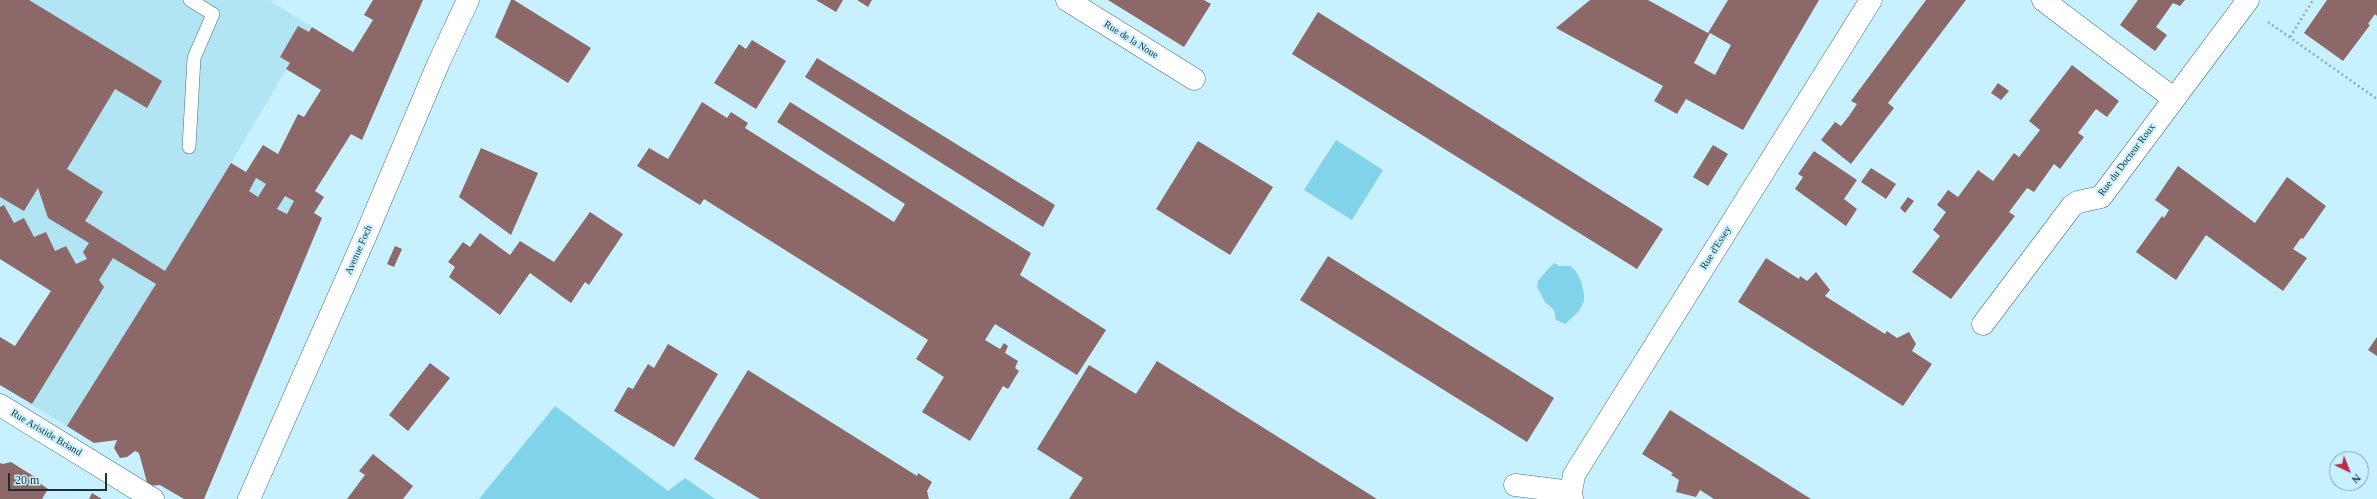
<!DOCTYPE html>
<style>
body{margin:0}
#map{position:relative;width:2377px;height:499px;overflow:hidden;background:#c7f1fe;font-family:"Times New Roman",serif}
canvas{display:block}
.north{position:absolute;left:2329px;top:451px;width:40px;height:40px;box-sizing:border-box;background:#c7f1fe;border:1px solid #84a3ad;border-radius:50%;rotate:137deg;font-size:11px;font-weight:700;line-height:16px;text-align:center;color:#1f2f34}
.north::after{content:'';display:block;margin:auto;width:14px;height:18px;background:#bc2b47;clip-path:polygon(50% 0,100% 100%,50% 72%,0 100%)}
.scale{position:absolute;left:8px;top:473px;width:99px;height:18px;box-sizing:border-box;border:2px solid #1f2f34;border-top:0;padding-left:5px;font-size:12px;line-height:14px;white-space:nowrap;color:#1f2f34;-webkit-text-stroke:3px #c7f1fe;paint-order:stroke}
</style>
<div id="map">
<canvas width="2377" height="499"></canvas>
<div class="north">N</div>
<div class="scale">20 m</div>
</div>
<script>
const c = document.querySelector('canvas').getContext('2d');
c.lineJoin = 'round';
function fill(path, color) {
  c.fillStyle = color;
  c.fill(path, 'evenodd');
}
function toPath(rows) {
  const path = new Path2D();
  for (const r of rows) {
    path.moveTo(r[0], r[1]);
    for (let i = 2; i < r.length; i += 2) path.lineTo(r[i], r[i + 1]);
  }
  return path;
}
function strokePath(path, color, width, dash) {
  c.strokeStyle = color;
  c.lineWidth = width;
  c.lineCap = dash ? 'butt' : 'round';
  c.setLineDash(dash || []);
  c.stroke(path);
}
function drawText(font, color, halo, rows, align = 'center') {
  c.font = font + ' "Times New Roman",serif';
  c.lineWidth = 4;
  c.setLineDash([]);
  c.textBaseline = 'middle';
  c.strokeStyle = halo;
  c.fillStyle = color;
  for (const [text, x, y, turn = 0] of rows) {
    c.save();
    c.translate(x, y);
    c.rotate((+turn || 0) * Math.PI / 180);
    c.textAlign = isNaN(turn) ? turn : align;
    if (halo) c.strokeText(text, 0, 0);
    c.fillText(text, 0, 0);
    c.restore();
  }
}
const built = toPath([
 [0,0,269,0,312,27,309,32,298,27,280,57,290,63,231,163,322,218,175,463,210,485,204,499,184,499,160,485,148,486,139,453,135,451,127,457,120,458,114,448,117,440,94,443,0,385,0,368,51,291,0,259]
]);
const green = toPath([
 [1336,140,1383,170,1352,220,1304,190],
 [1555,263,1559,266,1570,266,1575,270,1581,281,1584,294,1584,301,1579,311,1565,324,1556,320,1554,310,1545,302,1537,287,1538,281,1548,269],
 [555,406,668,491,685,478,715,499,479,499]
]);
const building = toPath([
 [0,0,29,0,162,81,147,108,115,89,67,169,103,192,85,221,165,271,231,163,246,172,263,145,278,154,298,114,304,117,321,90,286,69,290,63,280,57,298,26,309,32,312,27,353,52,373,20,364,15,373,0,423,0,362,140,351,134,315,191,324,197,314,213,322,218,204,499,184,499,160,485,148,486,139,453,135,451,127,457,120,458,114,448,117,440,94,443,67,426,156,284,113,258,99,280,104,287,32,404,0,385,0,337,15,346,51,291,0,259,0,207,4,205,14,223,24,218,34,237,46,232,55,251,66,246,76,264,87,259,83,252,89,243,48,218,38,188,24,211,0,197],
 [256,178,266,184,258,197,249,191],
 [285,196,294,201,287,214,277,209],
 [511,0,514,0,591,48,568,83,495,37],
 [816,0,843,0,836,12],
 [857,0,872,0,868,7],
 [1108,0,1204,0,1211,4,1184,47],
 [1590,0,1648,0,1708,33,1728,0,1819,0,1743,130,1686,99,1677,114,1654,101,1663,86,1556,28],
 [1710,33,1731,45,1715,75,1694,63],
 [1926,0,1966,0,1888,103,1894,108,1851,164,1821,140,1835,122,1841,126,1849,116,1857,104,1851,101],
 [2138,0,2185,0,2180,6,2173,3,2156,27,2167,35,2155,51,2120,25],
 [2327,0,2377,0,2377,16,2375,14,2368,24,2370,25,2343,61,2304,33],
 [1318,12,1663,229,1637,269,1292,54],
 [752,40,786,61,756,109,714,83,739,44,746,49],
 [817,58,1055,205,1043,227,805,77],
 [2072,65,2119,101,2107,117,2096,109,2078,133,2084,137,2060,169,2054,164,2034,192,2027,188,2009,212,2015,216,1951,299,1912,272,1940,236,1933,230,1946,212,1937,205,1948,190,1958,197,1978,170,1993,181,2014,153,2019,157,2040,130,2029,121],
 [1998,83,2009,91,2001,100,1991,93],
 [702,102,727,118,731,112,748,123,745,128,894,222,905,204,777,122,790,102,1031,253,1020,275,1106,330,1077,375,995,324,985,340,1000,349,1004,343,1008,346,1005,353,1018,361,1015,368,1019,371,1008,389,1003,386,970,441,922,412,944,377,916,359,928,340,704,199,700,205,637,166,649,148,668,159],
 [1198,141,1273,187,1230,255,1156,209],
 [1713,145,1728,154,1708,186,1693,177],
 [481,148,538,173,511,235,459,197],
 [1814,151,1857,180,1844,199,1857,209,1846,226,1795,189,1803,177,1798,174],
 [2178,166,2255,223,2287,177,2326,206,2303,239,2301,238,2293,249,2307,258,2283,291,2206,235,2176,280,2136,252,2162,216,2164,218,2169,210,2155,200],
 [1871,168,1896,184,1886,199,1861,182],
 [1908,197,1914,201,1905,213,1900,208],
 [590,212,623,234,589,285,585,282,571,303,530,273,500,315,449,277,455,267,448,262,463,242,470,247,480,233,510,255,520,241,554,262],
 [395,246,402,249,394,267,387,264],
 [1328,256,1554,398,1527,442,1300,300],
 [1766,258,1799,279,1800,276,1807,281,1816,272,1830,290,1825,296,1885,334,1887,331,1897,338,1909,332,1916,344,1912,351,1932,364,1903,406,1738,302],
 [2377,337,2377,356,2368,350],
 [668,344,718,374,674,447,614,411,628,387,633,389,648,364,654,368],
 [1157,361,1377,499,1069,499,1083,478,1037,449,1089,365,1136,394],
 [430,363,450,378,408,431,389,415],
 [748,370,917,476,918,473,932,482,927,491,929,499,760,499,694,459],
 [1670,410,1811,499,1714,499,1700,490,1696,497,1676,492,1679,480,1671,475,1673,473,1642,454],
 [373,454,413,486,403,499,347,499,365,475,359,471],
 [11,462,38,479,37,481,48,489,42,499,0,499,0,463,3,464],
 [92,493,102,499,89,499]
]);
const path = toPath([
 [2268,22,2377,99],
 [2290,37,2313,0]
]);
const lane = toPath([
 [189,147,194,58,213,14,190,0]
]);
const street = toPath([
 [1067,0,1194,79],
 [2043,0,2173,98],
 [1983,324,2072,206,2078,202,2101,197,2248,0],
 [0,405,153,499],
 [1515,485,1571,492],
 [1572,499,1571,492,1574,475,1871,0]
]);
const secondary = toPath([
 [249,499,365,237,439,62,468,0]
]);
const streetNames = [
 ["Rue de la Noue",1131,40,32],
 ["Rue du Docteur Roux",2127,160,-53],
 ["Rue d'Essey",1716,248,-58],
 ["Avenue Foch",359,250,-66],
 ["Rue Aristide Briand",46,433,31]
];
fill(built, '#b2e5f3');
fill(green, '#80d3e9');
fill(building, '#8c6869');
strokePath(lane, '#4a707b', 14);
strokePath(street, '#4a707b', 23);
strokePath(secondary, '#4a707b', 23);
strokePath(path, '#8aabb5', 2.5, [2, 3]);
strokePath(lane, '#fff', 13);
strokePath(street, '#fff', 22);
strokePath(secondary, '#fff', 22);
drawText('10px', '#1f2f34', '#c7f1fe', streetNames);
</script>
